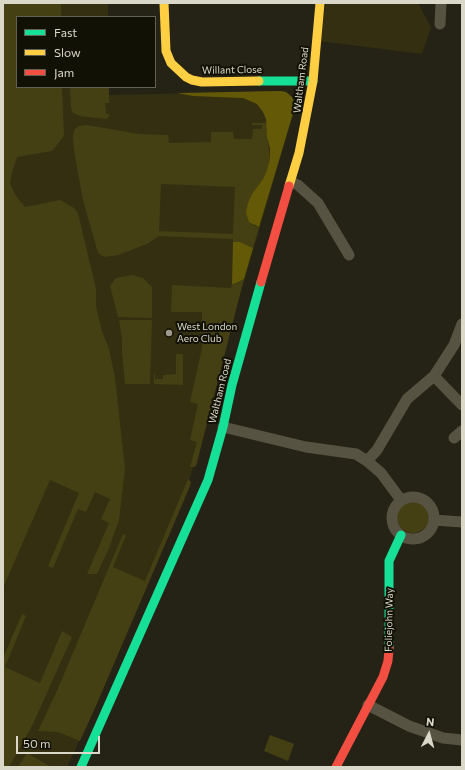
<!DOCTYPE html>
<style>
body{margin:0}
#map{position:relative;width:465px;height:770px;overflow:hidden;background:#252315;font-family:Commissioner,sans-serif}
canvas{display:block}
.frame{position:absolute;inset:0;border:4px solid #dad8c9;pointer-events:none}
.legend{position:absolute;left:16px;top:16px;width:140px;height:72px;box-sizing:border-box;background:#121106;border:1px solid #626154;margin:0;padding:5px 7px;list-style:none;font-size:12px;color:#dad8c9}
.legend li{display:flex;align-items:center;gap:8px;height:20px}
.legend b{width:20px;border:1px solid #626154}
.north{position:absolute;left:409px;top:714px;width:40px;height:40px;-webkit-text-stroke:3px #121106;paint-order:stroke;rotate:6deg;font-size:11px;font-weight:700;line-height:16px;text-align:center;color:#dad8c9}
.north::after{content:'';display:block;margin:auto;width:14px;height:18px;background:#dad8c9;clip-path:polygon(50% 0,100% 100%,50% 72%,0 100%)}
.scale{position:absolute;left:16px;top:736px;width:84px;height:18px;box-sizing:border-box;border:2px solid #dad8c9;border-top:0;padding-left:5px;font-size:12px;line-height:14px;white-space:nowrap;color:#dad8c9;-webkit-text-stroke:3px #121106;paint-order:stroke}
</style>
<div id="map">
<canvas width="465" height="770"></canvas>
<div class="frame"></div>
<ul class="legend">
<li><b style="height:5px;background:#16e098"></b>Fast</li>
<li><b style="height:5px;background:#ffcf43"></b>Slow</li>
<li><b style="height:5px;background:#f24e42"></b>Jam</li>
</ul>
<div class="north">N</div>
<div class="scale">50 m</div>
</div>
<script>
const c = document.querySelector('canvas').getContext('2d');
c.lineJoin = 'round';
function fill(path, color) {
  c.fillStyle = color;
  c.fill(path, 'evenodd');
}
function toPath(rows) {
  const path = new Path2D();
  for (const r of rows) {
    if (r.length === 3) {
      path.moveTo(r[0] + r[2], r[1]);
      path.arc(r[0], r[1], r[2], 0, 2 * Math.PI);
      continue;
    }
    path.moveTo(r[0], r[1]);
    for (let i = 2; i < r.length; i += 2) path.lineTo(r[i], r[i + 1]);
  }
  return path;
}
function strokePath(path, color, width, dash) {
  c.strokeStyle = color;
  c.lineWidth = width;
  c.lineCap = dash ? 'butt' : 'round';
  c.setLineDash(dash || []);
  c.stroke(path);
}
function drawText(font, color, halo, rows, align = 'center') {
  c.font = font + ' Commissioner,sans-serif';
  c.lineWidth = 4;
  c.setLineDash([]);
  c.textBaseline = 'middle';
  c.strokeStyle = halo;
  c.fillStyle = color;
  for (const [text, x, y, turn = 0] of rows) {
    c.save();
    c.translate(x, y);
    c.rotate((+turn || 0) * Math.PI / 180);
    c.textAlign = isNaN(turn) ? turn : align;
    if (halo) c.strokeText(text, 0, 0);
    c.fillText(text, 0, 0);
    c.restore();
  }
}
const built = toPath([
 [3,3,108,3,108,17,17,17,17,87,109,87,109,95,281,91,289,94,294,102,293,115,234,315,196,466,193,468,189,480,191,482,190,486,95,708,67,767,3,767],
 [326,3,418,3,431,27,422,54,319,41]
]);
const green = toPath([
 [3,3,61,3,61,17,17,17,17,87,62,87,64,136,52,151,17,157,12,172,10,184,16,196,25,207,60,200,74,208,78,213,96,289,96,306,102,331,109,349,115,377,125,469,119,520,109,548,97,574,87,574,109,523,101,519,110,499,95,492,86,512,78,509,53,568,48,566,79,493,50,480,3,588],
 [70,87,109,87,109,103,105,103,106,114,109,114,109,117,106,119,80,116,73,113,71,108],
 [252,123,266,123,270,159,267,170,263,179,252,194,248,203,254,226,259,227,253,248,240,242,233,242,233,239,159,236,147,244,118,255,104,257,98,253,83,200,74,151,73,137,74,130,76,128,79,126,87,125,139,134,168,135,169,143,211,142,211,132,233,132,234,139,252,139,253,129,262,129,262,125,252,125],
 [161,184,235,187,233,234,159,231],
 [132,275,143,278,152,287,152,318,118,317,110,286,116,278],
 [244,279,196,466,193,467,190,467,197,442,190,440,198,404,190,402,202,348,202,312,171,312,172,285,231,288,232,284,236,283],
 [119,320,152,320,150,384,125,384,122,352,122,339],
 [176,354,183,354,183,385,154,384,154,374,155,374,155,379,163,379,163,375,176,374],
 [188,479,191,482,190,486,95,708,80,741,58,732,38,731,56,693,123,534,126,535,113,567,145,581],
 [413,517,16],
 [22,614,26,616,5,667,40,683,62,631,72,637,33,724,9,767,3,767,3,658],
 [270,735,294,744,288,761,264,751],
 [27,753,51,767,18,767]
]);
const forest = toPath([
 [281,91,286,92,292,97,294,102,294,110,259,227,249,222,246,213,248,203,252,194,263,179,267,170,270,159,270,148,267,137,266,119,263,112,257,104,243,98,193,96,177,93],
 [233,242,240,242,253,248,244,279,236,283,232,284]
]);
const street = toPath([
 [440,24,441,3],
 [291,182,298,185,318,203,349,255],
 [434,376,462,405],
 [223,427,306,447,356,454,367,461,381,473,401,500],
 [454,438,462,431],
 [367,461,377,450,407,399,434,376,454,345,462,324],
 [413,518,21],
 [434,520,462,522],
 [368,705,409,726,443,738,462,740]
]);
const fast = toPath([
 [259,81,313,81],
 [389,649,389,561,401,535],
 [81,767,208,480,223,427,232,385,261,282]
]);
const slow = toPath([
 [164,3,166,51,171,63,186,77,192,80,202,82,259,81],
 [289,186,299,153,313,81,320,3]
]);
const jam = toPath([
 [261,282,289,186],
 [336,767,383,677,388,661,389,649]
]);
const markers = [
 [169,333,4,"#9b998a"]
];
const streetNames = [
 ["Willant Close",232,70,-1],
 ["Waltham Road",301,80,-83],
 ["Waltham Road",220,391,-76],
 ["Foliejohn Way",389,620,-89]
];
const poiNames = [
 ["West London",177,327],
 ["Aero Club",177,339]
];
fill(built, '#342f10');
fill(green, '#453f14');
fill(forest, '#645907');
strokePath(street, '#565342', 11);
strokePath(fast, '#16e098', 9);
strokePath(slow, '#ffcf43', 9);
strokePath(jam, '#f24e42', 9);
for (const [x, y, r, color] of markers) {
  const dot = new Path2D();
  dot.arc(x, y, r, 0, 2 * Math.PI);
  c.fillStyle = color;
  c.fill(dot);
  strokePath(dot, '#121106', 1.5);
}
drawText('10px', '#dad8c9', '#121106', streetNames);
drawText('10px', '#dad8c9', '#121106', poiNames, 'left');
</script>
